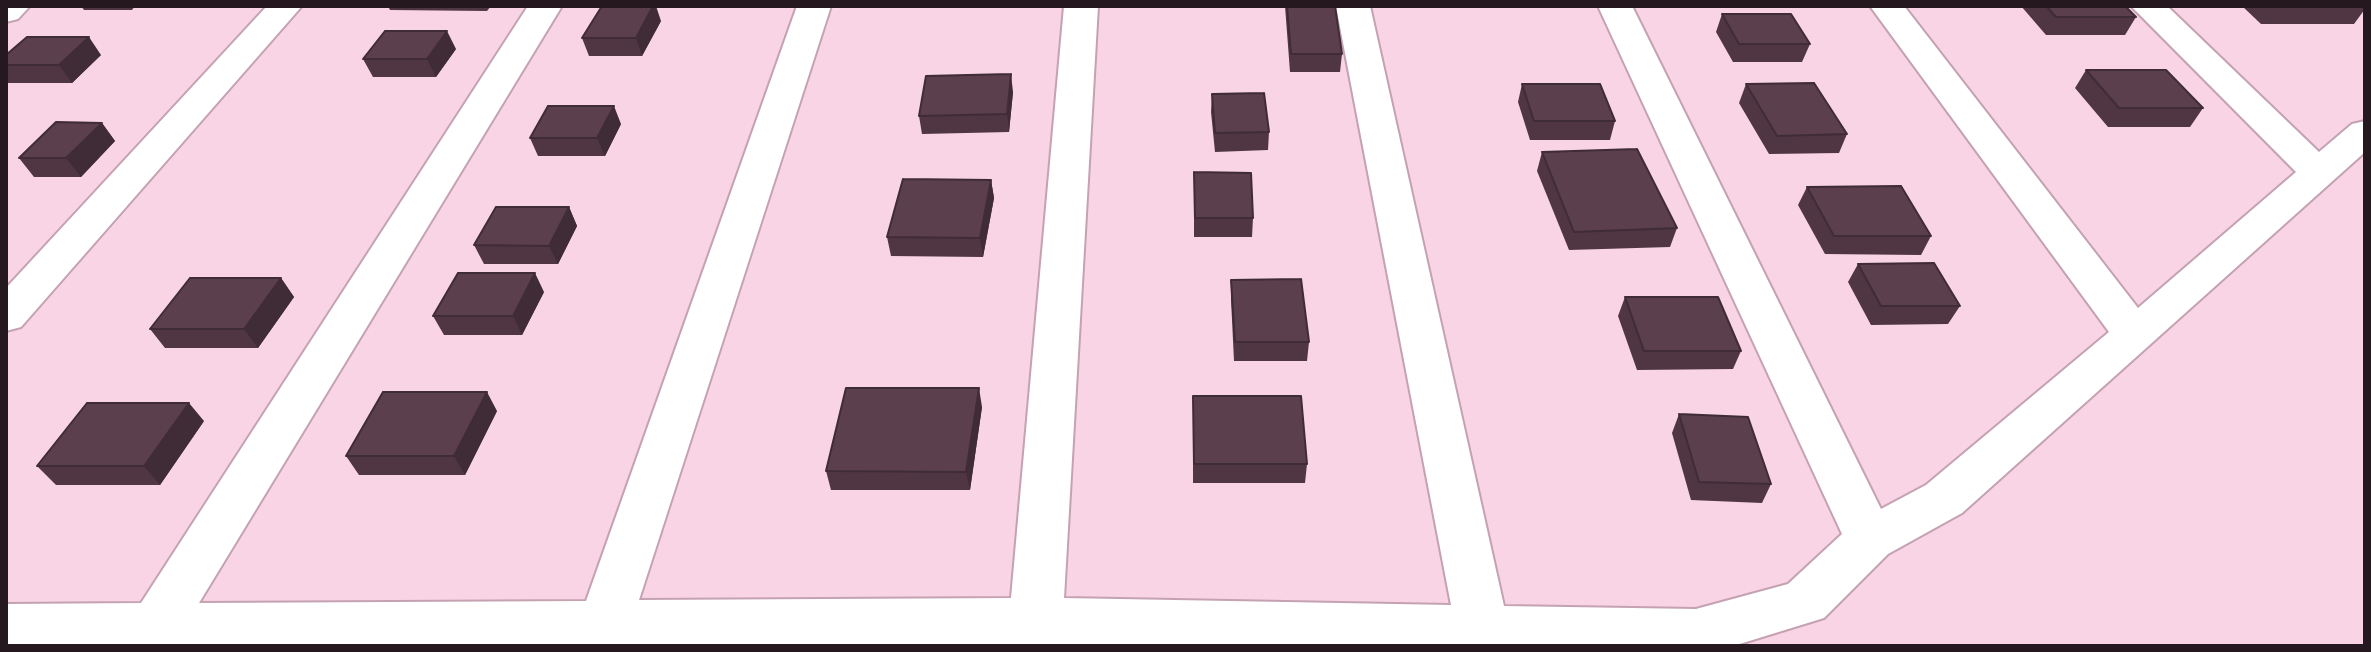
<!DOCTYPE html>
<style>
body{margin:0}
#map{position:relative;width:2371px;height:652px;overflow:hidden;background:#f8d4e4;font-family:"PT Sans Narrow",sans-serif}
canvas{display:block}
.frame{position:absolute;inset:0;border:8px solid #25191f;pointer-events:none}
</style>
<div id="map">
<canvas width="2371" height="652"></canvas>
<div class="frame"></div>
</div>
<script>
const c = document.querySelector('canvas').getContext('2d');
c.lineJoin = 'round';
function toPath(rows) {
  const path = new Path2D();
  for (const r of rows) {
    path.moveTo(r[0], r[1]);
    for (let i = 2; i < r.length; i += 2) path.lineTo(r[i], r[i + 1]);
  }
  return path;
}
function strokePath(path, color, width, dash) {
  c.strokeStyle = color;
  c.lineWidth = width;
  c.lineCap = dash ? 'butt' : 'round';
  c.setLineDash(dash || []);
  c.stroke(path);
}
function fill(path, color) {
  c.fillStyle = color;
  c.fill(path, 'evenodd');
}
const minor = toPath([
 [6,6,30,6,18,19,6,22,6,6],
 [267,6,302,6,21,327,6,331,6,288,267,6],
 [528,6,562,6,199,603,586,601,797,6,831,6,639,600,1011,598,1064,6,1098,6,1064,598,1451,605,1336,6,1370,6,1504,606,1696,609,1788,584,1842,534,1598,6,1632,6,1881,509,1926,485,2109,332,1870,6,1904,6,2138,308,2296,172,2131,6,2167,6,2319,152,2352,124,2365,121,2365,152,1962,513,1888,554,1824,618,1733,646,6,646,6,604,141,603,528,6]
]);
const wall = toPath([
 [81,6,135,6,132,10,84,10],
 [388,6,491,6,487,11,390,10],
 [1285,6,1335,6,1342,54,1340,72,1290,72],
 [2021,6,2125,6,2136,17,2125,35,2046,35],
 [2242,6,2365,6,2365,9,2354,24,2261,24],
 [1722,14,1810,44,1802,62,1733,62,1716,32],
 [661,21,642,56,589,56,582,38],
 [456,49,436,77,373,77,363,59],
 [6,55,101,55,72,83,8,83,6,80],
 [2086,70,2203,108,2190,127,2108,127,2075,88],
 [1522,84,1615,121,1610,140,1530,140,1518,102],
 [1746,84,1847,134,1839,153,1769,154,1739,103],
 [1013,92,1009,132,922,134,919,116],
 [1212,94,1269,132,1268,150,1215,152,1211,112],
 [102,123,115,141,81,177,34,177,19,158],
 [621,124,605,156,538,156,530,138],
 [1542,152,1677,228,1670,247,1569,250,1537,171],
 [1194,172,1253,218,1252,237,1194,237],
 [991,180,994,198,983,257,891,256,887,237],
 [1807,187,1931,236,1921,255,1825,254,1798,205],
 [569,207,577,226,558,264,484,264,474,245],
 [1858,264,1960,306,1948,324,1871,325,1848,282],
 [281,278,294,297,258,348,165,348,150,329],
 [1231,280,1309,342,1307,361,1234,361,1231,299],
 [544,292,522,335,444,335,433,316],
 [1625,297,1741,351,1733,369,1637,370,1618,316],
 [1193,396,1307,464,1305,483,1193,483],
 [982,407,970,490,831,490,826,471],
 [497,411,465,475,359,475,346,456],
 [1679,414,1771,484,1762,503,1691,500,1672,433],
 [204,421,160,485,56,485,37,466]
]);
const shadedWall = toPath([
 [653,6,656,6,661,21,642,56,636,38],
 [447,31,456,49,436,77,427,59],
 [89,37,101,55,72,83,59,65],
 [1011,74,1013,92,1009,132,1007,114],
 [614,106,621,124,605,156,597,138],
 [102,123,115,141,81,177,66,158],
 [991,180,994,198,983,257,980,238],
 [569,207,577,226,558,264,549,246],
 [535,273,544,292,522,335,513,316],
 [281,278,294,297,258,348,244,329],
 [979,388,982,407,970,490,966,472],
 [487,392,497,411,465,475,454,456],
 [189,403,204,421,160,485,144,466]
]);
const building = toPath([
 [602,6,653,6,636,38,582,38,602,6],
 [1287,6,1335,6,1342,54,1291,54,1287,6],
 [2046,6,2125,6,2136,17,2056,17,2046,6],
 [1722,14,1791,14,1810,44,1739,44,1722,14],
 [385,31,447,31,427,59,363,59,385,31],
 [27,37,89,37,59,65,6,65,6,55,27,37],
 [2086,70,2166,70,2203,108,2119,108,2086,70],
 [1011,74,1007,114,919,116,926,76,1011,74],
 [1814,83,1847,134,1777,136,1746,84,1814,83],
 [1522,84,1600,84,1615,121,1534,121,1522,84],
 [1264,93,1269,132,1215,133,1212,94,1264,93],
 [548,106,614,106,597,138,530,138,548,106],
 [56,122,102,123,66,158,19,158,56,122],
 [1637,149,1677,228,1574,232,1542,152,1637,149],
 [1194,172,1251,173,1253,218,1195,218,1194,172],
 [903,179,991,180,980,238,887,237,903,179],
 [1901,186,1931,236,1834,236,1807,187,1901,186],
 [496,207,569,207,549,246,474,245,496,207],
 [1934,263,1960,306,1881,306,1858,264,1934,263],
 [458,273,535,273,513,316,433,316,458,273],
 [190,278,281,278,244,329,150,329,190,278],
 [1301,279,1309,342,1235,342,1231,280,1301,279],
 [1625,297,1718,297,1741,351,1644,351,1625,297],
 [846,388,979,388,966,472,826,471,846,388],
 [383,392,487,392,454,456,346,456,383,392],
 [1193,396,1301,396,1307,464,1194,464,1193,396],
 [87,403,189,403,144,466,37,466,87,403],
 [1679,414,1748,417,1771,484,1699,482,1679,414]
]);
strokePath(minor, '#c4a2b2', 4);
fill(minor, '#fff');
fill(wall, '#4f3642');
fill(shadedWall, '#402c36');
fill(building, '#5c3f4d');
strokePath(building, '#402c36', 2);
</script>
